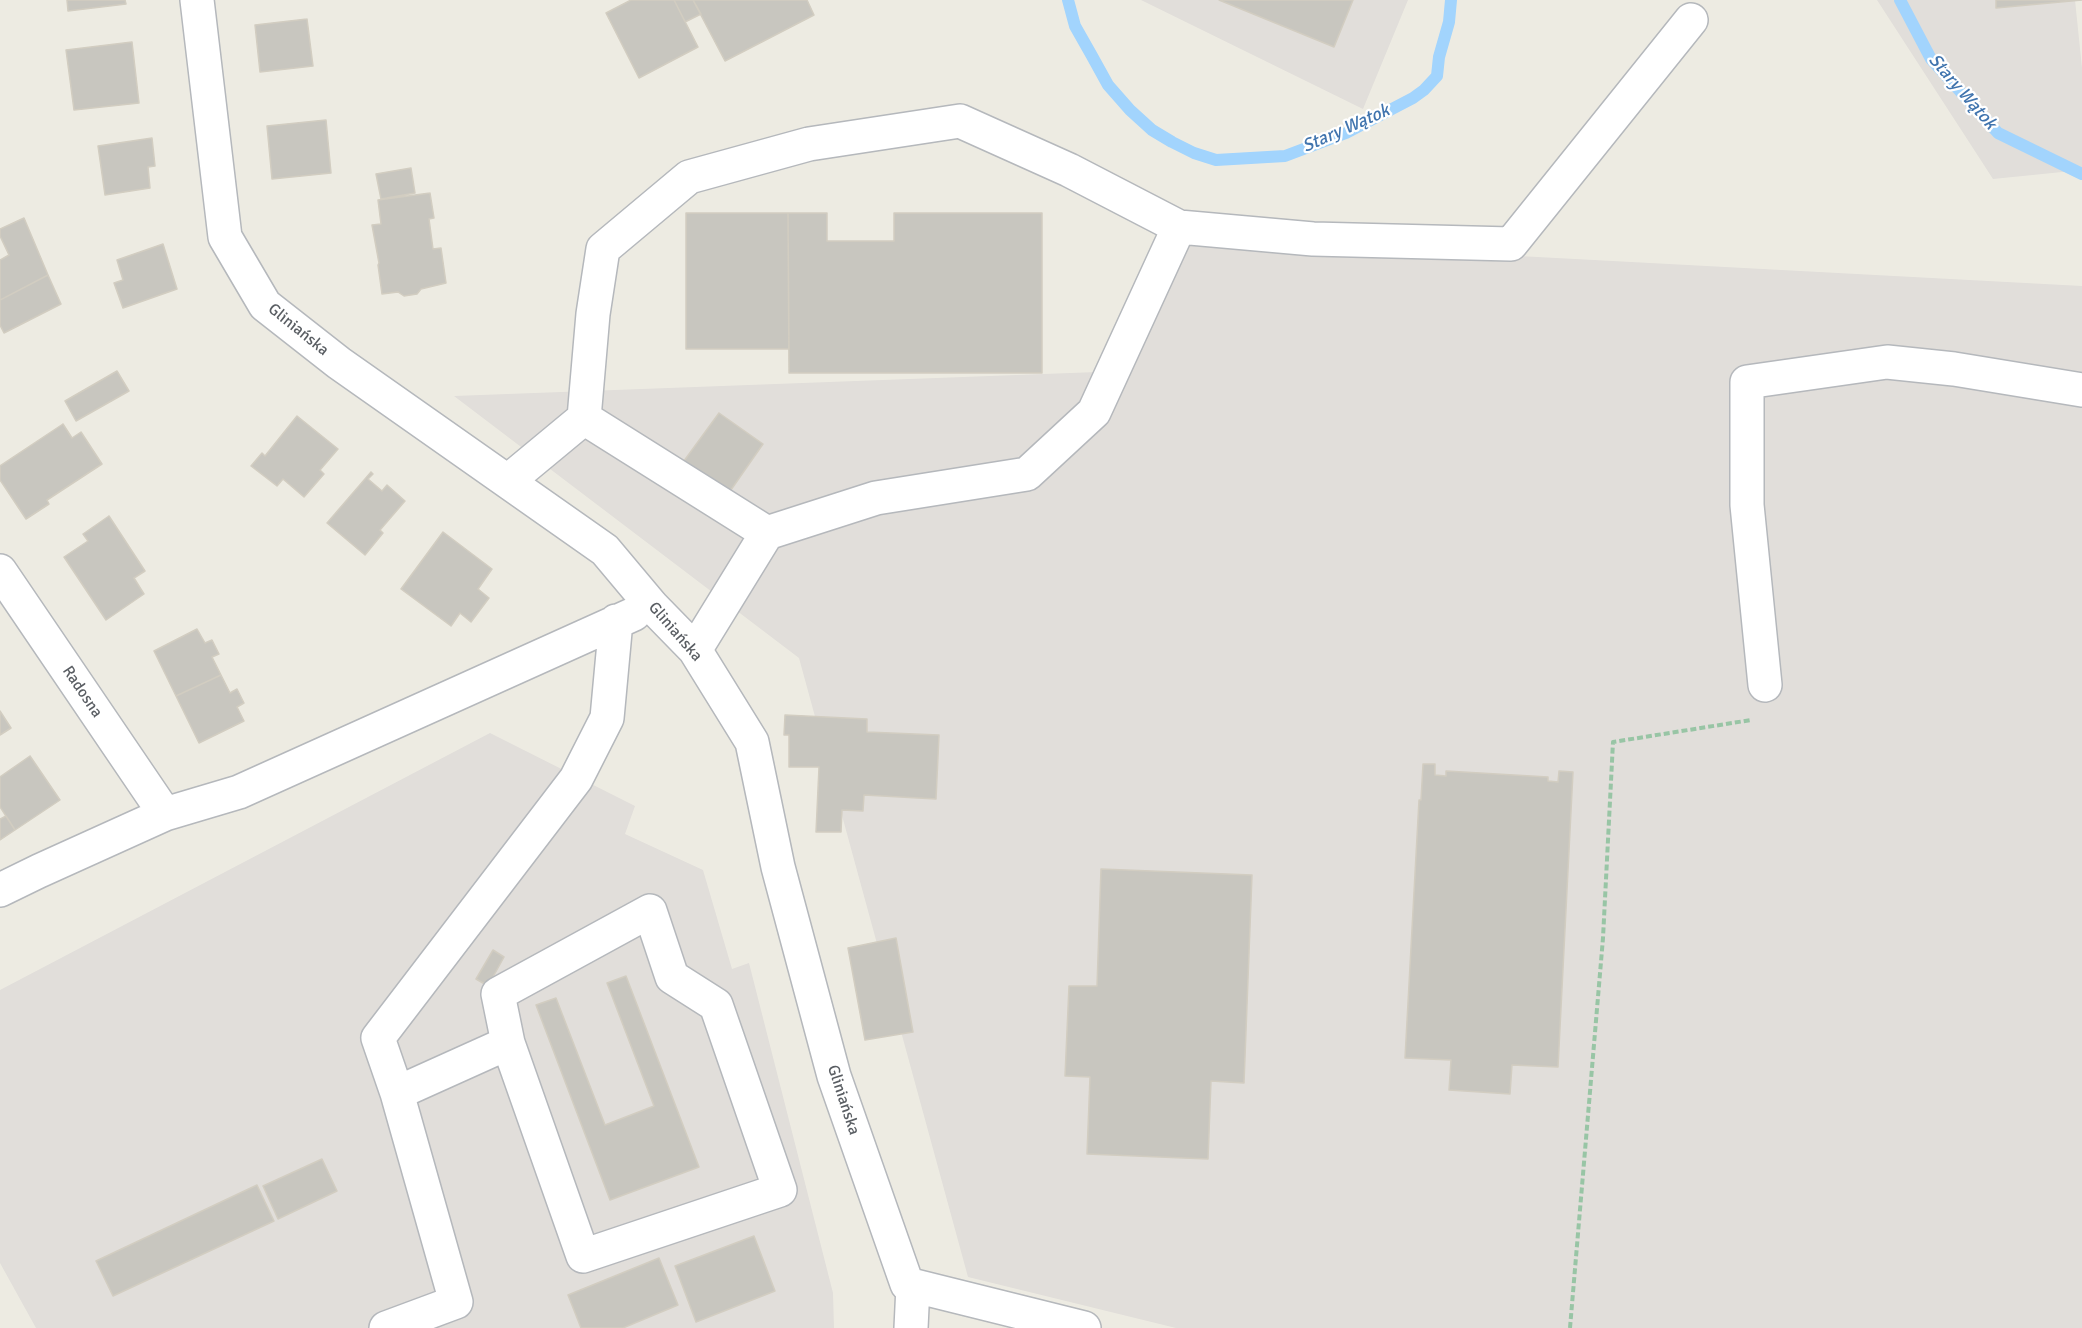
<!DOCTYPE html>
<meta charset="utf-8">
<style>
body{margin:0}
canvas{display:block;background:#edebe2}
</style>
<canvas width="2082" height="1328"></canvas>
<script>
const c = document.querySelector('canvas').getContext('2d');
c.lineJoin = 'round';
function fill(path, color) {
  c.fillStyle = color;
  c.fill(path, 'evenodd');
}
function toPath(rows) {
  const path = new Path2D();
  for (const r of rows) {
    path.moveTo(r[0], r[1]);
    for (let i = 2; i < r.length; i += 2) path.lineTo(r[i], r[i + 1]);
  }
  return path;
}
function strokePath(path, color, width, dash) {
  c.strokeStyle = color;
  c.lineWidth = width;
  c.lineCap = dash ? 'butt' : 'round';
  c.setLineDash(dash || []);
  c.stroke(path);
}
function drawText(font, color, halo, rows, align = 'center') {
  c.font = font + ' Signika,sans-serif';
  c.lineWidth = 4.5;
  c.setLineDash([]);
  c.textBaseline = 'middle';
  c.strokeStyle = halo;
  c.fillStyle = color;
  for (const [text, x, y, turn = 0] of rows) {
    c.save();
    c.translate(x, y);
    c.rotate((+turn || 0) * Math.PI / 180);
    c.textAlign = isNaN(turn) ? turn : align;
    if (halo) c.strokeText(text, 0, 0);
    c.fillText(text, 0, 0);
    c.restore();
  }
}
const industrial = toPath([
 [1141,0,1408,0,1363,109],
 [1877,0,2075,0,2082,68,2082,170,1993,179],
 [1162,237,2082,286,2082,1328,1176,1328,968,1277,799,658,454,396,1124,371],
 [490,733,635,806,625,834,703,870,732,969,749,963,833,1293,834,1328,36,1328,0,1263,0,990]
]);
const stream = toPath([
 [1068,0,1075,26,1092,56,1108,85,1130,110,1152,130,1172,142,1194,153,1216,160,1285,156,1346,133,1413,98,1424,90,1437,76,1439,57,1449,22,1451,0],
 [1900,0,1931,59,1998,133,2082,174]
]);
const building = toPath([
 [67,0,125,0,126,4,68,11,67,0],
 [631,0,674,0,698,47,639,78,606,13,631,0],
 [674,0,693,0,701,14,685,22,674,0],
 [693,0,807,0,814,15,725,61,693,0],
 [1219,0,1353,0,1334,47,1219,0],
 [1996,0,2082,0,1996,8,1996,0],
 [307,19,313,66,260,72,255,25,307,19],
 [132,42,139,103,74,110,66,50,132,42],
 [326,120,331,173,272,179,267,126,326,120],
 [152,138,155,166,148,167,150,188,105,195,98,146,152,138],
 [411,168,415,193,381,199,376,174,411,168],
 [430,193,434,218,429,219,433,249,441,248,446,283,421,289,417,294,404,296,398,292,382,294,378,265,379,263,372,225,381,224,378,200,430,193],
 [686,213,788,213,789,349,686,349,686,213],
 [788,213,827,213,827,241,894,241,894,213,1042,213,1042,373,789,373,788,213],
 [24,218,48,275,0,300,0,260,9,255,0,236,0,229,24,218],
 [163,244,177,289,123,308,114,283,123,280,117,260,163,244],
 [48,275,61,304,4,333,0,325,0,300,48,275],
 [117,371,129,391,76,421,65,401,117,371],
 [719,413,763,444,726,497,681,465,719,413],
 [297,416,338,449,320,470,324,474,304,497,283,479,277,486,251,466,262,453,265,456,297,416],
 [63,424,72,438,81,432,102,464,47,500,49,504,26,519,0,480,0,466,63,424],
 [371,472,373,474,368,479,382,491,387,485,405,501,380,530,383,533,365,555,327,523,371,472],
 [109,516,145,571,134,578,144,594,106,620,64,557,88,541,83,534,109,516],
 [443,532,492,569,478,589,489,598,471,622,460,613,451,626,401,589,443,532],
 [197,629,205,643,212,640,219,654,212,657,221,675,176,696,154,651,197,629],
 [221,675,230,693,237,689,244,703,237,707,244,721,199,743,176,696,221,675],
 [0,711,11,728,0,735,0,711],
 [785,715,867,719,867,732,939,735,936,799,864,795,863,811,842,810,841,832,816,832,819,767,789,767,789,735,784,735,785,715],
 [30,756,60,800,15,830,0,807,0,777,30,756],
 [1423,764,1435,764,1435,775,1446,776,1446,771,1548,777,1548,781,1558,782,1559,771,1573,772,1558,1067,1512,1065,1510,1094,1449,1090,1451,1060,1405,1058,1419,800,1421,800,1423,764],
 [6,816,15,830,0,840,0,819,6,816],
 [1101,869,1252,875,1244,1083,1211,1081,1208,1159,1087,1154,1090,1077,1065,1076,1069,986,1097,986,1101,869],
 [896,938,913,1032,865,1040,848,948,896,938],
 [493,950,504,957,488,986,476,979,493,950],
 [626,976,699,1167,610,1200,536,1005,556,998,605,1125,654,1106,607,983,626,976],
 [322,1159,337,1191,278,1219,263,1186,322,1159],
 [257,1185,274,1221,113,1296,96,1261,257,1185],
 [754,1236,775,1291,696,1322,675,1266,754,1236],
 [659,1258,678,1305,623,1328,581,1328,568,1295,659,1258]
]);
const path = toPath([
 [1570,1328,1603,938,1613,742,1751,720]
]);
const minor = toPath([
 [197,0,225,237,265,305,339,363,605,550,652,606,695,650,752,742,778,867,834,1076,907,1284,1084,1328],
 [584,418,767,533],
 [508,481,584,418,593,314,603,249,689,177,809,144,960,121,1069,170,1179,227],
 [0,571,165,814],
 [695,650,767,533,876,498,1027,474,1094,412,1179,227,1313,239,1511,244,1691,20],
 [1765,685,1747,505,1747,382,1887,362,1954,369,2082,390],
 [0,890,39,871,165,814,239,792,634,614],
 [508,1043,498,994,650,911,672,977,716,1005,780,1190,583,1256,508,1043,397,1093,378,1038,576,779,607,718,616,621],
 [386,1328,456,1302,397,1093],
 [911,1328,913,1286]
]);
const streetNames = [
 ["Gliniańska",298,330,39],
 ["Gliniańska",675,632,49],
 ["Radosna",82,692,56],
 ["Gliniańska",843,1100,72]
];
const waterNames = [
 ["Stary Wątok",1962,92,49],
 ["Stary Wątok",1346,129,-24]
];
fill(industrial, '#e1deda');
strokePath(stream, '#a2d4fd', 12);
fill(building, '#c8c6bf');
strokePath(building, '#d2cdc1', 1.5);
strokePath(minor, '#b5b8bc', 36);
strokePath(path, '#98c5a5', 4, [6, 3]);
strokePath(minor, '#fff', 33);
drawText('16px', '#5a5e63', '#fff', streetNames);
drawText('italic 18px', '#4074ae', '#fff', waterNames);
</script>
